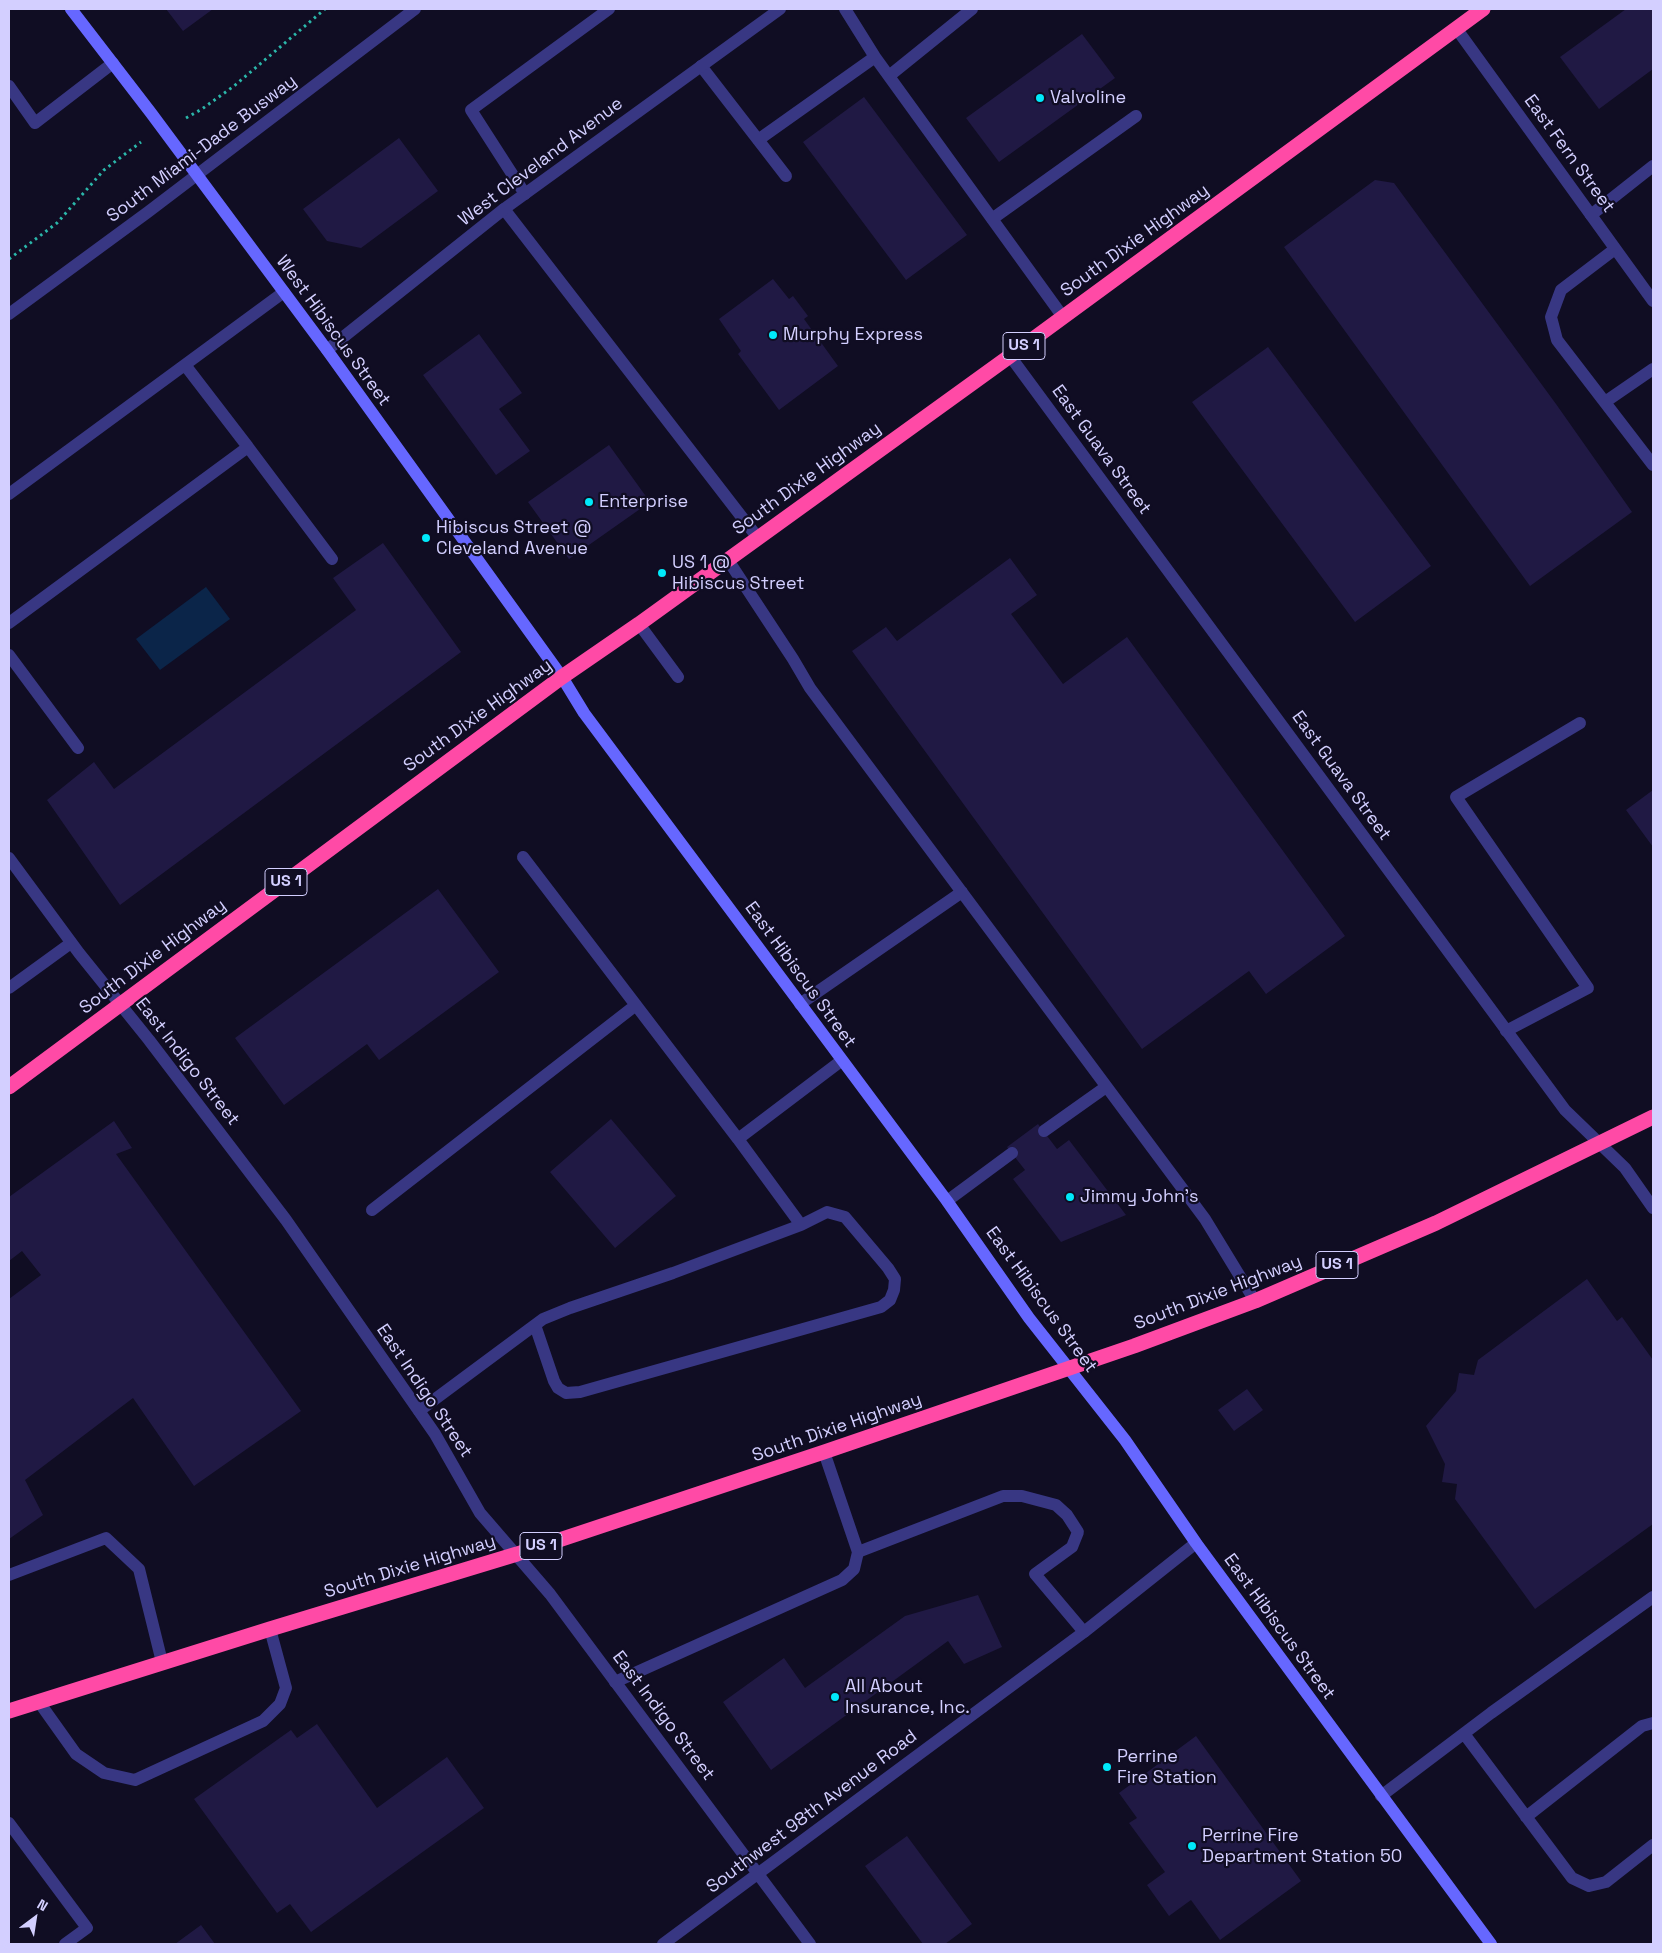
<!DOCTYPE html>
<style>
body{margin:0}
#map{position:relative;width:1662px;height:1953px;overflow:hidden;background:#100d23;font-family:"Space Grotesk",sans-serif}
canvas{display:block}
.frame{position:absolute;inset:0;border:10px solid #d3cfff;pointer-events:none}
.north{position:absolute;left:10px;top:1893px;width:50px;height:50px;-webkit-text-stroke:4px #100d23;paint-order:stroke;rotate:31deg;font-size:14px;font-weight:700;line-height:20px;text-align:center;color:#d3cfff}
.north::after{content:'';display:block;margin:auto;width:18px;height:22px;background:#d3cfff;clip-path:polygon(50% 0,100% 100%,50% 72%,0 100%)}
</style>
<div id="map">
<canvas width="1662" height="1953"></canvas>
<div class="frame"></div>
<div class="north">N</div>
</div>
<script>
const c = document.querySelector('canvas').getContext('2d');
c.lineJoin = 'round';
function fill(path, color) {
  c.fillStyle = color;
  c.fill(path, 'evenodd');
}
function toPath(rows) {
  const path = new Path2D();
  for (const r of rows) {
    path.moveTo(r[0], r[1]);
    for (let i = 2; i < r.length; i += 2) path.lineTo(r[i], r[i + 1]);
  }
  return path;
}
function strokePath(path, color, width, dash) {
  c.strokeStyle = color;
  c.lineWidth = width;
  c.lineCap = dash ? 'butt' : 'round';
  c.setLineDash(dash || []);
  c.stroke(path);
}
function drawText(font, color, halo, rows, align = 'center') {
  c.font = font + ' "Space Grotesk",sans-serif';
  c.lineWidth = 4.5;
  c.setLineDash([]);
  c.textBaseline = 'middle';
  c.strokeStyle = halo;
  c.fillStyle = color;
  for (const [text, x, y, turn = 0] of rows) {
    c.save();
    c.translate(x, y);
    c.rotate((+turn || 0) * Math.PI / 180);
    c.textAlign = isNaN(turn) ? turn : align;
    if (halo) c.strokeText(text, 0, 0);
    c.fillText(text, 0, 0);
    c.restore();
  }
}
const water = toPath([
 [206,587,230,619,160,670,136,639]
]);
const building = toPath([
 [166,9,213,9,183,31],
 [1626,9,1653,9,1653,69,1599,109,1560,57],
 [1082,34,1115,78,999,162,966,118],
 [864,97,967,235,906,280,803,142],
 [399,138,438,191,361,248,327,241,303,209],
 [1375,180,1394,183,1556,404,1632,512,1530,586,1284,247],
 [773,279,789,299,793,296,808,316,804,319,838,366,779,410,738,354,741,351,719,319],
 [479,334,522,393,499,409,530,451,496,475,423,375],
 [1268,347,1431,566,1355,622,1192,402],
 [609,445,650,502,569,559,528,502],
 [383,543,461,652,120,905,47,800,94,762,114,789,356,610,333,578],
 [1010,558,1037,595,1011,614,1063,684,1127,637,1345,936,1266,994,1249,971,1142,1049,852,651,886,627,897,641],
 [1653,790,1653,847,1626,810],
 [438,889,499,972,379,1060,367,1044,284,1105,235,1038],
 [611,1119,676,1196,615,1248,550,1172],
 [114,1121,132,1148,116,1154,301,1411,194,1486,133,1398,25,1480,43,1515,9,1539,9,1299,41,1275,22,1251,9,1261,9,1197],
 [1038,1124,1057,1149,1069,1140,1126,1215,1061,1242,1013,1179,1025,1170,1007,1147],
 [1587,1279,1617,1321,1622,1317,1653,1360,1653,1524,1535,1609,1455,1499,1457,1484,1442,1482,1445,1464,1426,1426,1456,1391,1459,1373,1474,1375,1478,1360],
 [1247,1389,1263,1410,1234,1431,1218,1410],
 [978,1595,1002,1647,964,1664,948,1641,771,1770,723,1702,784,1658,805,1688,905,1616],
 [317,1724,377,1808,447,1757,484,1808,311,1932,290,1904,277,1913,194,1799,291,1730,297,1738],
 [1196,1736,1301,1881,1220,1940,1191,1900,1169,1916,1147,1885,1165,1872,1129,1823,1137,1818,1119,1793],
 [907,1836,972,1924,945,1944,923,1944,865,1866],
 [201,1925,215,1944,175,1944]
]);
const path = toPath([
 [186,118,202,109,234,86,325,9],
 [9,259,57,223,104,170,141,142]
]);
const lane = toPath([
 [845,9,875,57,1063,317],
 [701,66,786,176],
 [889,76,972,9],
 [9,86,35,123,113,63],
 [758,140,875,57],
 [525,194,471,110,609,9],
 [504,209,758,538],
 [1591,215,1653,166],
 [992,219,1136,116],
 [1615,249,1561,290,1551,317,1557,340,1653,465],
 [9,314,148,212,415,9],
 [1605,402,1653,369],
 [248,447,332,559],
 [9,494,284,292],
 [728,560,793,659,810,688,1205,1219,1255,1301],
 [9,623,248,447,185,365],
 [639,624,678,677],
 [9,655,78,748],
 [523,857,738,1139],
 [9,988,71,943],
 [800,1004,962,892],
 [1506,1031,1588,988,1456,797,1580,723],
 [1044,1131,1106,1087],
 [947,1201,1012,1153],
 [372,1210,636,1005],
 [535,1325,554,1381,558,1388,566,1393,580,1392,881,1307,890,1300,894,1290,895,1279,888,1268,845,1217,827,1212,801,1225],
 [419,1411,543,1319,570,1308,673,1273,801,1225,738,1139,841,1061],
 [858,1552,1003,1496,1022,1496,1056,1505,1067,1515,1078,1532,1072,1547,1035,1574,1084,1632],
 [9,1575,106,1538,139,1569,162,1662],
 [615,1682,842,1580,854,1569,858,1552,824,1452],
 [39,1702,76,1754,104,1773,135,1780,263,1721,280,1704,286,1688,270,1629],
 [1465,1735,1572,1878,1589,1886,1606,1882,1653,1845],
 [1381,1796,1491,1713,1653,1597],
 [1526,1817,1642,1726,1653,1723],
 [9,1823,87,1928,65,1944]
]);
const street = toPath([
 [1456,28,1653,301],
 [327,350,504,209,780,9],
 [1010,356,1565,1110,1625,1168,1653,1208],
 [9,858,79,953,149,1040,286,1220,435,1434,480,1513,550,1594,810,1944],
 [663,1944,1084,1632,1196,1543]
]);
const secondary = toPath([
 [71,9,151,113,327,350,562,677,584,713,947,1201,1029,1318,1125,1440,1196,1543,1491,1944]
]);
const highway = toPath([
 [9,1087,562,677,639,624,1010,356,1483,9],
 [9,1711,270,1629,517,1554,824,1452,1134,1346,1255,1301,1436,1223,1653,1117]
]);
const markers = [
 [1040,98,5,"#00e9fa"],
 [773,335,5,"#00e9fa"],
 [589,502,5,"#00e9fa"],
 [426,538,5,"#00e9fa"],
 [662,573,5,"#00e9fa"],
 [1070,1197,5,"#00e9fa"],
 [835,1697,5,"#00e9fa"],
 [1107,1767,5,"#00e9fa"],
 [1192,1846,5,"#00e9fa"]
];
const shields = [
 [1024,346,42],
 [286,882,42],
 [1337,1265,42],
 [541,1546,42]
];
const shieldNames = [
 ["US 1",1024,346],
 ["US 1",286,882],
 ["US 1",1337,1265],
 ["US 1",541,1546]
];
const poiNames = [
 ["Valvoline",1050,98],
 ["Murphy Express",783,335],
 ["Enterprise",599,502],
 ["Hibiscus Street @",436,528],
 ["Cleveland Avenue",436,549],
 ["US 1 @",672,563],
 ["Hibiscus Street",672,584],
 ["Jimmy John's",1080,1197],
 ["All About",845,1687],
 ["Insurance, Inc.",845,1708],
 ["Perrine",1117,1757],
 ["Fire Station",1117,1778],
 ["Perrine Fire",1202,1836],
 ["Department Station 50",1202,1857]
];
const streetNames = [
 ["South Miami-Dade Busway",202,149,-37],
 ["East Fern Street",1569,154,54],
 ["West Cleveland Avenue",541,162,-37],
 ["South Dixie Highway",1135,241,-36],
 ["West Hibiscus Street",333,331,54],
 ["East Guava Street",1101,450,54],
 ["South Dixie Highway",807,479,-36],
 ["South Dixie Highway",478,716,-36],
 ["East Guava Street",1341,776,54],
 ["South Dixie Highway",153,957,-37],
 ["East Hibiscus Street",800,975,54],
 ["East Indigo Street",187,1062,52],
 ["South Dixie Highway",1218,1293,-21],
 ["East Hibiscus Street",1041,1300,54],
 ["East Indigo Street",424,1391,56],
 ["South Dixie Highway",837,1428,-19],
 ["South Dixie Highway",410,1567,-17],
 ["East Hibiscus Street",1279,1627,54],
 ["East Indigo Street",663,1716,53],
 ["Southwest 98th Avenue Road",812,1812,-37]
];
fill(water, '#0b2549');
fill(building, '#201944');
strokePath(path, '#2bb7aa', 3, [2.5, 4]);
strokePath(lane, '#383783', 12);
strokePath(street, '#383783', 12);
strokePath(secondary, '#6667ff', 12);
strokePath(highway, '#ff4aa6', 15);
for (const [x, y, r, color] of markers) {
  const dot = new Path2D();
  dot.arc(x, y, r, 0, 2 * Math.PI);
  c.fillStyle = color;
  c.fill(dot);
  strokePath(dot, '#100d23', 2);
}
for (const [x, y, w] of shields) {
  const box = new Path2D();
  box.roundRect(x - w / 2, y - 13.5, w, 27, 4);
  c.fillStyle = '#100d23';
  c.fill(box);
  strokePath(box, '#d3cfff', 1);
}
drawText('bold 16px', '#d3cfff', null, shieldNames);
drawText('18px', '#d3cfff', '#100d23', poiNames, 'left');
drawText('18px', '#d3cfff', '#100d23', streetNames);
</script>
